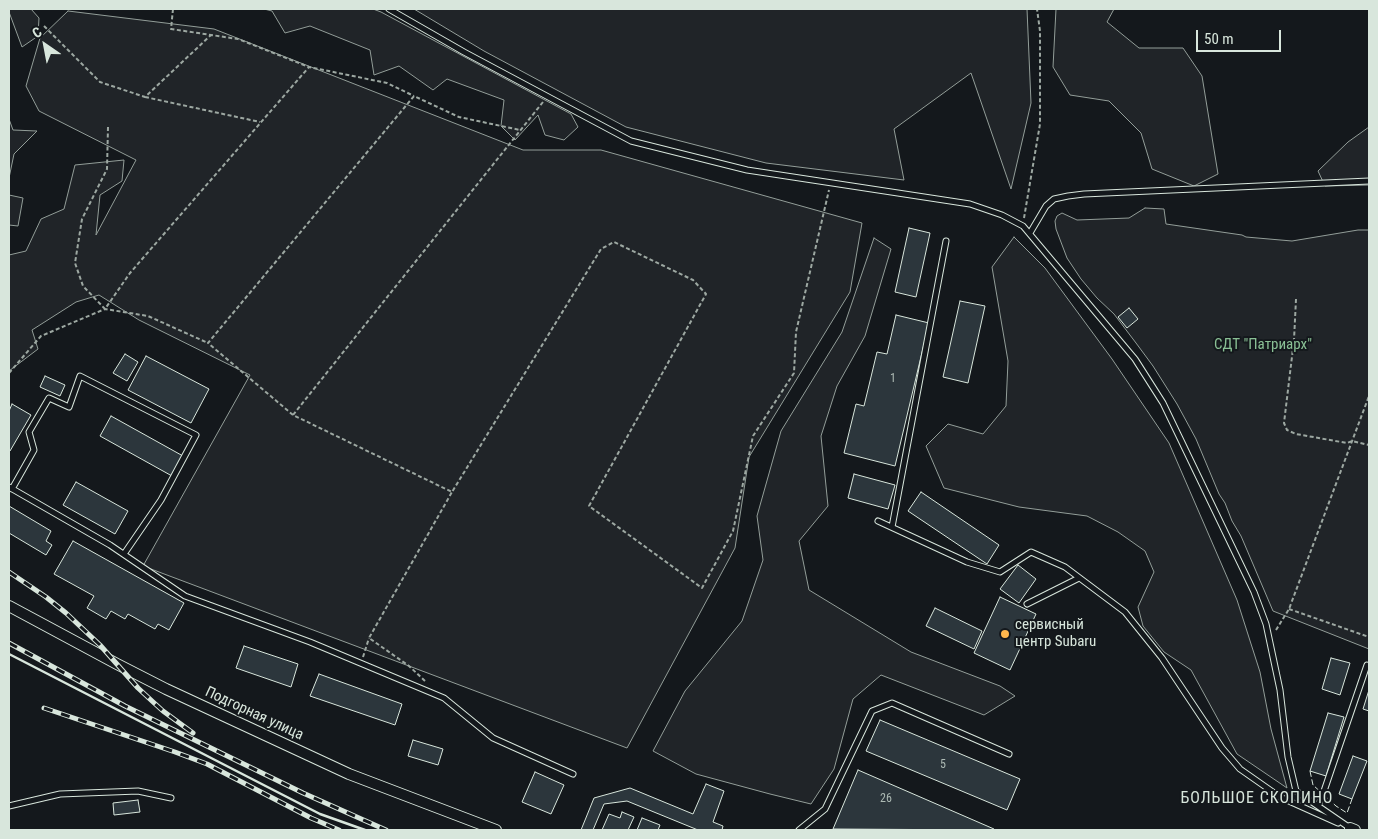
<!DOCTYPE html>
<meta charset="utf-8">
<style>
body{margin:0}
#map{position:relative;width:1378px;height:839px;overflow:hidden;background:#14181c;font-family:"Roboto Condensed",sans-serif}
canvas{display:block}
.frame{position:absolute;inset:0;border:10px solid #d8e6dc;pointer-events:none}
.north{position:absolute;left:20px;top:20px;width:50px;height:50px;-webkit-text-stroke:4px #14181c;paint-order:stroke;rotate:327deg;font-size:14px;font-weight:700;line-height:20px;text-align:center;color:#d8e6dc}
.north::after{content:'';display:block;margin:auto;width:18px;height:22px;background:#d8e6dc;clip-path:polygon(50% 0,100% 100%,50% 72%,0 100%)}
.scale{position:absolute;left:1196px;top:30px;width:85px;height:22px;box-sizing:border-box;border:2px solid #d8e6dc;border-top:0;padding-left:6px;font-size:15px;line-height:18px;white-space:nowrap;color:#d8e6dc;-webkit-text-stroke:4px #14181c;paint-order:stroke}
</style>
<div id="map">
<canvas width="1378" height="839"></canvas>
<div class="frame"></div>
<div class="north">С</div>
<div class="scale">50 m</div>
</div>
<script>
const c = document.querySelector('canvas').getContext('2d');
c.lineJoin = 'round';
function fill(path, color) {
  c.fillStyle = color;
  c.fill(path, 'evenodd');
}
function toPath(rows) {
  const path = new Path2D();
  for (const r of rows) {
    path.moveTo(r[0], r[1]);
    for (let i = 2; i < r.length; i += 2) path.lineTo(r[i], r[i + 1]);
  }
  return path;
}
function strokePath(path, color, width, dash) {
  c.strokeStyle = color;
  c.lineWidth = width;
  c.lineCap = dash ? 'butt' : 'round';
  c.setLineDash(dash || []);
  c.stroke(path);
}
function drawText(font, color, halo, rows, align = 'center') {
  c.font = font + ' "Roboto Condensed",sans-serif';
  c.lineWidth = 4;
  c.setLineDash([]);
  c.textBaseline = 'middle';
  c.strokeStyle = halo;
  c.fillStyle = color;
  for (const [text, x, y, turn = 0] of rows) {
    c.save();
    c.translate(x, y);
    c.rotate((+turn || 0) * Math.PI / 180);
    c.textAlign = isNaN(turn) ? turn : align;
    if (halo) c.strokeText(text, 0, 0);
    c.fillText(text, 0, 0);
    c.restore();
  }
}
const green = toPath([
 [9,9,31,9,39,18,38,36,22,47,9,12,9,9],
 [264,9,373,9,381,12,571,114,578,127,564,140,545,135,538,115,515,140,501,126,504,100,447,79,433,90,399,66,374,75,370,50,310,26,285,33,272,11,264,9],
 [414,9,1027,9,1031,103,1011,189,971,73,894,129,904,180,766,163,626,127,484,51,414,9],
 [1056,9,1114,9,1107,22,1139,48,1183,48,1202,76,1218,174,1194,186,1152,169,1141,133,1109,101,1070,95,1053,67,1056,9],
 [68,11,214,29,523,150,601,150,862,223,850,292,749,457,735,548,627,748,143,566,250,375,139,320,99,295,76,302,32,330,38,349,9,371,9,255,26,251,41,219,64,209,75,165,124,160,122,181,100,195,96,235,136,160,39,111,26,86,40,38,68,11],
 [9,119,13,130,37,131,14,154,9,178,9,119],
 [1369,127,1369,185,1325,186,1318,171,1348,142,1369,127],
 [9,195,23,198,18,226,9,225,9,195],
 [1145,208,1164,209,1166,224,1242,235,1246,237,1292,241,1358,230,1369,230,1369,649,1273,611,1241,536,1232,521,1225,503,1219,494,1196,439,1177,404,1153,366,1136,343,1114,314,1097,298,1081,279,1067,258,1056,229,1055,221,1057,216,1062,213,1077,220,1129,218,1145,208],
 [1014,237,1045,268,1112,359,1169,443,1237,600,1260,672,1271,729,1287,788,1237,754,1191,670,1164,652,1143,626,1138,607,1154,572,1145,551,1118,532,1087,516,1019,507,944,488,926,446,948,424,983,434,1006,406,1008,361,992,267,1014,237],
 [874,238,891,249,865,336,837,386,821,436,828,506,799,541,809,590,911,652,1000,686,1015,696,984,715,881,675,853,699,834,769,811,804,770,794,696,774,653,751,685,691,742,621,763,560,757,516,781,431,842,332,874,238]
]);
const building = toPath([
 [909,228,930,233,916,297,895,292,909,228],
 [960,301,985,306,968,383,943,377,960,301],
 [1129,308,1138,319,1127,328,1118,317,1129,308],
 [896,315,929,323,895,466,844,453,856,404,864,406,877,352,887,354,896,315],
 [125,354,138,362,127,381,113,373,125,354],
 [146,356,209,389,191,423,128,390,146,356],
 [45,376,65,385,60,396,40,387,45,376],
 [12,404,31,415,10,451,9,450,9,411,12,404],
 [111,416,183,456,172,476,100,436,111,416],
 [854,474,895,485,888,509,848,498,854,474],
 [76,482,128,511,115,534,63,505,76,482],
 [921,492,999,545,987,564,908,511,921,492],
 [9,506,51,531,46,541,52,545,46,555,9,533,9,506],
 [73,541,184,603,169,630,158,624,155,629,128,614,125,619,111,611,106,619,87,608,94,596,54,574,73,541],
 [1018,565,1036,579,1019,603,1000,589,1018,565],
 [1000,597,1036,614,1010,670,974,653,1000,597],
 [935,608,982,631,974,649,926,626,935,608],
 [244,646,298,664,291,687,236,668,244,646],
 [1331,658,1350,663,1340,695,1322,689,1331,658],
 [319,674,402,704,395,725,310,696,319,674],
 [1369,690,1369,711,1363,709,1369,690],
 [1328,713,1344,717,1326,776,1310,771,1328,713],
 [880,720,1020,779,1007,810,866,751,880,720],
 [413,740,443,749,438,765,408,756,413,740],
 [1353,756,1367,761,1352,799,1339,794,1353,756],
 [858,770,994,829,994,830,833,829,858,770],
 [535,772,564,785,551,814,522,802,535,772],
 [706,784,724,791,713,822,723,826,722,830,698,830,627,801,604,804,593,830,581,830,594,798,630,788,693,814,706,784],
 [138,800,140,812,114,815,113,803,138,800],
 [622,812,634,817,628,830,602,830,609,814,620,818,622,812],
 [642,818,660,825,658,830,637,830,642,818]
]);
const path = toPath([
 [173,9,171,29,238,39,309,67],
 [44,26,100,82,145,97,211,35],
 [145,97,260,122],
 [543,102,293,415,452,492,601,249,614,242,693,280,706,294,589,506,702,588,733,531,753,436,794,373,796,332,829,190],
 [108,127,107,169,82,219,75,263,83,286,105,309,130,273,309,67,387,83,414,96],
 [1024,218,1040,124,1040,31,1037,9],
 [1296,299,1294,340,1284,423,1287,430,1296,434,1347,443,1352,441,1369,445],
 [9,373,41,336,105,309,148,316,208,343],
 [293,415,208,343,414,96,459,117,520,130],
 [1289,609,1369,637],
 [1276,630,1289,609,1369,396],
 [363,657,369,638],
 [425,681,409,666,369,638,452,492]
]);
const lane = toPath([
 [389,9,464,52,631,141,747,170,970,204,1002,215,1023,226,1135,359,1163,403,1254,592,1266,624,1280,690,1288,757,1296,791,1350,828],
 [1030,233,1046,206,1054,199,1068,196,1084,194,1369,181],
 [9,487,110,545,185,596,310,642,444,698,493,738,573,774],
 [12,489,34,450,29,432,49,398,69,407,80,376,196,435,161,500,124,554],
 [878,521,967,562,1000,572,1031,552,1065,567,1125,612,1162,658,1222,748,1240,769,1280,797,1338,823],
 [892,527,946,241],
 [1027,604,1079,578],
 [9,806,60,794,138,791,171,798],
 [1318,806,1323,794,1367,665],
 [799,830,825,809,872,711,892,703,1009,754]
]);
const street = toPath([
 [9,606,117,664,166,689,349,774,496,830],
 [1350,828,1355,830]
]);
const rail = toPath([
 [9,572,46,597,66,613,100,645,138,688,152,701,163,711,193,733],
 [9,643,125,706,303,793,386,830],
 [44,708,175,752,207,764,311,818,339,830]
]);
const fence = toPath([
 [1310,771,1313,785,1336,806,1347,813,1352,799]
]);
const wall = toPath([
 [9,654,320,814,365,830]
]);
const markers = [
 [1005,634,5,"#ffb74d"]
];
const numberNames = [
 ["1",893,379],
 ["5",943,765],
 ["26",886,799]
];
const parkNames = [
 ["СДТ \"Патриарх\"",1263,345]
];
const poiNames = [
 ["сервисный",1015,625],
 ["центр Subaru",1015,642]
];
const streetNames = [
 ["Подгорная улица",254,714,25]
];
const neighbourhoodNames = [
 ["БОЛЬШОЕ СКОПИНО",1257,799]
];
fill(green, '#202428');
strokePath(green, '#939e99', 1);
fill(building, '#2c363c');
strokePath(building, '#d8e6dc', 1);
strokePath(lane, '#d8e6dc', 7);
strokePath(street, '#d8e6dc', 12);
strokePath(path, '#9da8a2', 2, [4, 2.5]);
strokePath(lane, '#14181c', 5);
strokePath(street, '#14181c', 10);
strokePath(rail, '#d8e6dc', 5);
strokePath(rail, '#14181c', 3, [9]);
strokePath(fence, '#d8e6dc', 1, [6, 2.5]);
strokePath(wall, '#d8e6dc', 2.5);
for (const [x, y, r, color] of markers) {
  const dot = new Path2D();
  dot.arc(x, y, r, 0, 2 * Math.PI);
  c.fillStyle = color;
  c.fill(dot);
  strokePath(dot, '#14181c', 2);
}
drawText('12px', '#adbab4', null, numberNames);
drawText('15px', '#8ac095', '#14181c', parkNames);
drawText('15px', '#d8e6dc', '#14181c', poiNames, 'left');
drawText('15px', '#d8e6dc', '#14181c', streetNames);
c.letterSpacing = '1px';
drawText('16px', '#d8e6dc', '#14181c', neighbourhoodNames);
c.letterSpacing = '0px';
</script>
